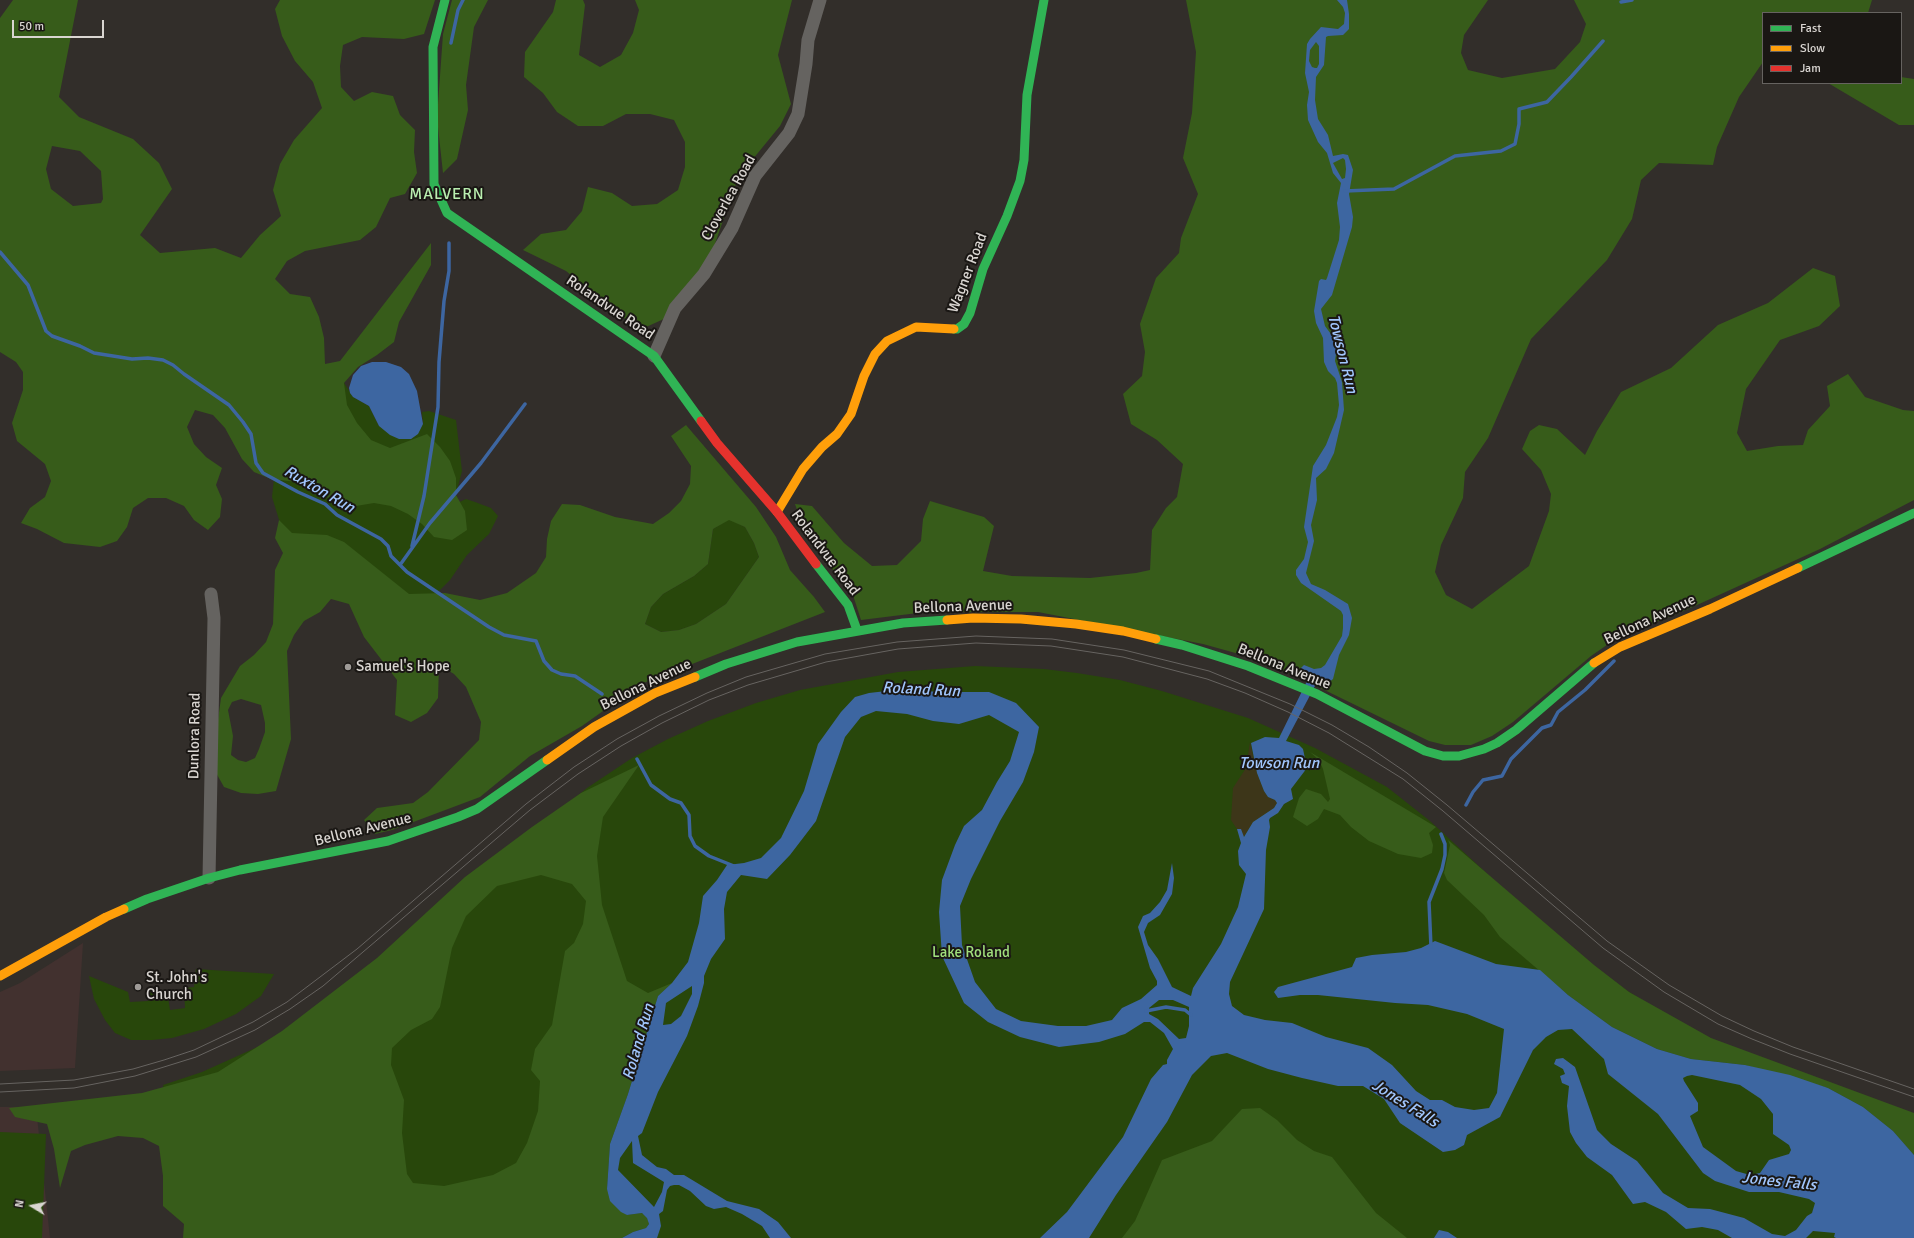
<!DOCTYPE html>
<style>
body{margin:0}
#map{position:relative;width:1914px;height:1238px;overflow:hidden;background:#322e2a;font-family:Signika,sans-serif}
canvas{display:block}
.legend{position:absolute;left:1762px;top:12px;width:140px;height:72px;box-sizing:border-box;background:#1a1714;border:1px solid #666360;margin:0;padding:5px 7px;list-style:none;font-size:12px;color:#d9d5d1}
.legend li{display:flex;align-items:center;gap:8px;height:20px}
.legend b{width:20px;border:1px solid #666360}
.north{position:absolute;left:12px;top:1186px;width:40px;height:40px;-webkit-text-stroke:3px #1a1714;paint-order:stroke;rotate:280deg;font-size:11px;font-weight:700;line-height:16px;text-align:center;color:#d9d5d1}
.north::after{content:'';display:block;margin:auto;width:14px;height:18px;background:#d9d5d1;clip-path:polygon(50% 0,100% 100%,50% 72%,0 100%)}
.scale{position:absolute;left:12px;top:20px;width:92px;height:18px;box-sizing:border-box;border:2px solid #d9d5d1;border-top:0;padding-left:5px;font-size:12px;line-height:14px;white-space:nowrap;color:#d9d5d1;-webkit-text-stroke:3px #1a1714;paint-order:stroke}
</style>
<div id="map">
<canvas width="1914" height="1238"></canvas>
<ul class="legend">
<li><b style="height:5px;background:#30b455"></b>Fast</li>
<li><b style="height:5px;background:#ff9f0a"></b>Slow</li>
<li><b style="height:5px;background:#e5322d"></b>Jam</li>
</ul>
<div class="north">N</div>
<div class="scale">50 m</div>
</div>
<script>
const c = document.querySelector('canvas').getContext('2d');
c.lineJoin = 'round';
function fill(path, color) {
  c.fillStyle = color;
  c.fill(path, 'evenodd');
}
function toPath(rows) {
  const path = new Path2D();
  for (const r of rows) {
    path.moveTo(r[0], r[1]);
    for (let i = 2; i < r.length; i += 2) path.lineTo(r[i], r[i + 1]);
  }
  return path;
}
function strokePath(path, color, width, dash) {
  c.strokeStyle = color;
  c.lineWidth = width;
  c.lineCap = dash ? 'butt' : 'round';
  c.setLineDash(dash || []);
  c.stroke(path);
}
function drawText(font, color, halo, rows, align = 'center') {
  c.font = font + ' Signika,sans-serif';
  c.lineWidth = 4;
  c.setLineDash([]);
  c.textBaseline = 'middle';
  c.strokeStyle = halo;
  c.fillStyle = color;
  for (const [text, x, y, turn = 0] of rows) {
    c.save();
    c.translate(x, y);
    c.rotate((+turn || 0) * Math.PI / 180);
    c.textAlign = isNaN(turn) ? turn : align;
    if (halo) c.strokeText(text, 0, 0);
    c.fillText(text, 0, 0);
    c.restore();
  }
}
const commercial = toPath([
 [83,943,75,1068,0,1071,0,992,20,983],
 [0,1107,36,1107,50,1238,0,1238]
]);
const green = toPath([
 [343,381,353,397,369,406,379,426,423,424,422,412,429,411,456,420,462,471,453,505,466,499,475,502,491,508,498,516,489,534,467,555,450,580,423,607,321,563,280,523,272,497,274,479],
 [729,519,745,527,754,543,759,557,726,604,696,624,679,630,661,632,645,624,651,607,663,594,694,576,708,564,713,529],
 [975,666,1044,669,1077,673,1120,680,1162,691,1248,718,1315,748,1387,787,1430,821,1520,904,1581,956,1626,990,1658,1010,1724,1046,1914,1115,1914,1238,193,1238,163,1085,202,1072,273,1040,340,994,476,878,587,788,632,758,668,739,708,721,756,703,800,690,898,672],
 [196,969,274,974,261,996,236,1014,204,1029,172,1038,152,1040,131,1040,115,1033,105,1020,94,999,89,976,128,992,130,1002,148,1001,148,991,167,990,170,1010,185,1008,184,988,194,987],
 [0,1132,46,1134,42,1238,0,1238]
]);
const forest = toPath([
 [13,0,78,0,59,97,79,117,133,139,159,163,172,189,140,235,160,253,215,248,241,258,260,235,281,216,273,190,280,164,294,140,322,108,313,82,295,61,282,36,275,9,280,0,435,0,424,34,404,39,362,37,343,45,340,66,341,87,354,101,372,92,393,96,400,115,415,130,414,152,417,173,405,194,390,198,376,227,360,240,305,251,287,261,275,279,290,294,310,297,319,317,324,338,325,364,340,361,431,243,431,265,399,322,394,342,377,355,358,367,344,383,347,405,357,423,371,440,390,448,427,434,440,447,450,461,456,478,456,495,465,511,467,530,452,540,434,537,422,524,408,514,391,506,374,503,356,506,337,504,306,483,271,479,254,472,242,459,225,428,213,415,195,410,187,427,194,444,206,457,222,468,216,485,222,499,220,517,208,530,194,520,184,506,166,498,148,498,133,508,127,527,117,541,100,547,64,543,37,529,21,523,30,508,45,497,51,481,45,464,17,441,12,423,23,390,23,372,16,362,0,352,0,18],
 [52,146,80,151,101,171,103,199,101,203,73,206,51,189,46,169],
 [452,0,488,0,474,27,466,85,468,110,457,159,443,173,437,118,443,34],
 [556,0,583,0,585,5,579,55,600,67,621,55,633,33,639,10,635,0,792,0,778,55,791,104,780,126,748,165,735,186,710,258,666,318,644,328,622,317,566,271,523,250,541,234,566,230,582,211,588,187,612,193,632,206,657,204,678,190,685,167,685,142,674,120,650,114,626,114,603,126,578,126,557,112,543,93,524,77,525,52,553,12],
 [1186,0,1488,0,1464,35,1461,53,1468,70,1502,78,1555,69,1580,42,1586,24,1574,0,1872,0,1868,13,1763,13,1763,62,1739,97,1717,147,1713,165,1659,163,1641,180,1632,219,1607,260,1531,339,1488,438,1465,472,1463,498,1441,545,1435,572,1446,595,1472,609,1529,566,1549,511,1551,494,1541,470,1522,449,1530,431,1539,425,1557,429,1585,455,1597,431,1621,392,1671,368,1718,325,1768,303,1813,268,1835,276,1840,306,1819,326,1780,340,1746,389,1737,433,1747,451,1778,446,1803,445,1808,430,1830,406,1827,386,1848,374,1865,397,1903,410,1914,411,1914,500,1820,549,1686,610,1617,638,1591,656,1513,722,1492,736,1471,745,1445,745,1429,741,1302,679,1257,659,1203,644,1038,612,926,612,861,620,853,595,818,551,802,524,795,504,812,506,844,543,872,566,897,565,921,541,923,519,930,501,984,517,994,526,983,571,1012,576,1090,578,1136,573,1150,570,1152,530,1166,508,1177,497,1183,464,1157,440,1131,424,1123,394,1142,376,1145,352,1140,324,1156,278,1179,253,1181,238,1198,194,1183,158,1192,113,1196,52],
 [1901,77,1914,79,1914,125,1899,125,1828,83,1901,83],
 [686,425,756,507,776,537,790,570,814,597,825,612,641,684,582,726,530,756,480,797,392,830,375,834,364,820,377,808,413,803,428,792,479,740,481,722,466,687,454,674,439,665,438,698,427,713,411,722,395,715,397,680,364,637,349,604,331,599,320,612,304,621,294,635,287,651,291,739,276,791,258,794,241,793,224,787,215,771,216,734,221,698,240,666,254,655,266,642,273,624,275,570,283,553,275,538,279,520,292,533,327,535,344,542,409,594,445,593,480,600,507,593,536,573,546,557,547,539,551,521,562,504,580,505,615,517,653,524,669,513,681,501,690,484,691,466,671,436],
 [729,520,745,527,754,543,759,557,726,604,696,624,679,630,661,632,645,624,651,607,663,594,694,576,708,564,713,529],
 [241,699,261,705,265,723,265,732,259,749,255,758,246,762,238,760,231,755,233,736,228,710,232,702],
 [1310,752,1436,827,1429,833,1433,845,1432,853,1421,858,1398,854,1369,841,1351,827,1340,815,1324,809,1318,819,1307,826,1293,817,1299,798,1306,789,1321,794,1328,802,1330,799,1323,769,1319,760],
 [639,765,603,817,597,856,602,905,627,981,648,993,672,983,658,996,628,1094,610,1144,607,1189,627,1215,642,1213,647,1217,649,1224,646,1228,633,1232,622,1238,183,1238,184,1224,163,1206,163,1176,159,1146,143,1138,118,1136,85,1145,71,1151,60,1188,54,1149,47,1124,15,1117,9,1108,142,1093,218,1072,282,1031,377,958,465,877,532,827,581,793],
 [541,875,572,884,586,901,583,924,574,943,565,951,552,1025,535,1049,531,1070,540,1081,538,1111,527,1143,516,1163,493,1175,444,1186,413,1183,407,1174,402,1133,404,1100,391,1065,392,1048,411,1030,432,1019,440,1007,452,948,466,916,497,886],
 [1448,840,1594,965,1629,992,1711,1038,1914,1113,1914,1155,1893,1131,1863,1107,1828,1088,1745,1065,1691,1059,1657,1049,1612,1027,1568,995,1500,937,1484,915,1447,880,1444,873,1450,845],
 [1260,1108,1277,1120,1297,1140,1314,1151,1332,1157,1376,1213,1407,1238,1122,1238,1135,1221,1162,1160,1212,1141,1242,1109]
]);
const sand = toPath([
 [1250,742,1257,773,1264,791,1268,797,1275,800,1277,803,1274,808,1253,822,1243,838,1242,831,1237,829,1231,820,1233,788,1246,768]
]);
const water = toPath([
 [1337,0,1347,0,1349,14,1349,29,1343,35,1328,36,1326,37,1324,65,1316,77,1315,100,1318,119,1328,135,1333,156,1343,154,1348,155,1353,170,1349,194,1353,217,1352,227,1332,295,1321,309,1325,326,1336,341,1337,347,1335,361,1342,382,1344,410,1334,453,1326,469,1316,478,1317,500,1311,525,1314,541,1306,573,1311,584,1325,590,1348,604,1352,618,1349,635,1339,655,1333,679,1328,683,1317,682,1286,741,1299,745,1303,749,1307,768,1291,789,1293,799,1284,804,1278,813,1270,818,1269,820,1270,827,1266,850,1264,909,1230,982,1229,994,1232,1006,1244,1015,1265,1020,1292,1023,1326,1037,1368,1048,1392,1065,1416,1091,1430,1100,1442,1100,1455,1107,1474,1110,1489,1108,1497,1093,1504,1029,1467,1014,1428,1005,1395,1003,1318,995,1300,995,1278,998,1274,992,1278,987,1352,967,1356,958,1372,955,1406,952,1421,948,1435,941,1496,964,1540,970,1568,995,1612,1027,1657,1049,1691,1059,1745,1065,1790,1075,1828,1088,1863,1107,1893,1131,1914,1155,1914,1238,1836,1238,1834,1237,1835,1233,1813,1231,1806,1238,1732,1238,1718,1230,1702,1227,1686,1229,1666,1212,1645,1202,1633,1204,1612,1175,1587,1157,1576,1143,1570,1132,1567,1106,1569,1086,1562,1083,1560,1076,1565,1074,1563,1069,1554,1064,1556,1059,1563,1058,1575,1067,1597,1130,1611,1144,1637,1161,1663,1193,1688,1208,1710,1209,1744,1218,1772,1234,1785,1236,1796,1230,1807,1216,1812,1213,1815,1203,1809,1199,1779,1192,1749,1192,1715,1181,1703,1173,1658,1114,1608,1074,1604,1059,1572,1029,1558,1030,1546,1037,1533,1050,1500,1117,1467,1135,1464,1145,1455,1150,1443,1152,1400,1123,1384,1099,1363,1086,1338,1086,1302,1078,1268,1069,1227,1053,1211,1056,1192,1075,1167,1122,1116,1195,1089,1238,1040,1238,1067,1212,1123,1137,1151,1079,1163,1065,1167,1064,1167,1060,1173,1049,1164,1033,1150,1022,1144,1022,1125,1034,1099,1042,1059,1047,1020,1037,988,1022,964,1003,942,956,939,912,942,880,955,845,964,826,982,810,997,782,1010,761,1019,732,989,715,959,724,933,721,907,714,876,711,861,717,845,737,816,821,790,855,767,879,741,875,727,892,724,909,725,939,711,959,704,976,704,983,698,1006,687,1036,658,1092,642,1133,638,1136,642,1155,657,1167,666,1169,674,1175,684,1175,727,1201,759,1209,778,1222,791,1238,770,1238,762,1226,742,1214,726,1207,714,1209,706,1206,690,1191,679,1185,674,1185,670,1186,667,1190,663,1211,659,1214,661,1226,657,1238,622,1238,633,1232,646,1228,649,1224,647,1218,642,1213,627,1215,621,1212,610,1201,607,1189,610,1144,628,1094,658,996,672,983,688,962,699,923,703,896,717,880,727,865,744,863,761,858,781,838,804,791,818,744,841,712,855,697,869,693,904,689,939,692,989,692,1016,703,1039,727,1034,752,1023,782,1000,821,971,879,960,906,962,945,975,982,996,1009,1021,1021,1058,1026,1086,1026,1112,1020,1122,1008,1141,999,1157,985,1157,981,1150,968,1138,927,1143,916,1150,913,1160,902,1167,890,1172,863,1174,878,1172,894,1160,915,1148,923,1144,932,1148,945,1158,959,1172,987,1191,996,1193,988,1221,944,1238,907,1246,874,1239,865,1238,851,1241,843,1237,829,1241,829,1244,837,1253,822,1274,808,1277,803,1275,800,1268,797,1264,791,1257,773,1251,743,1265,737,1279,738,1308,679,1300,675,1300,669,1304,665,1314,669,1321,668,1325,665,1342,636,1343,628,1343,615,1341,611,1301,583,1296,575,1296,570,1304,559,1308,542,1304,527,1313,466,1326,445,1337,417,1339,405,1337,383,1335,378,1328,371,1324,362,1323,338,1316,323,1314,311,1319,281,1321,279,1326,280,1327,278,1339,240,1340,227,1337,203,1341,183,1333,173,1327,153,1318,142,1308,120,1307,105,1309,92,1305,73,1307,44,1310,39,1321,27,1338,29,1344,24,1345,13,1343,7],
 [1316,42,1319,46,1319,64,1317,68,1315,68,1312,67,1309,61,1310,50],
 [1343,158,1345,160,1346,169,1345,178,1342,179,1333,163],
 [692,986,692,994,681,1016,671,1024,663,1025,666,1003],
 [1159,1000,1173,1000,1189,1007,1189,1026,1186,1038,1179,1039,1158,1019,1149,1014,1149,1008],
 [1692,1075,1740,1085,1761,1099,1773,1114,1773,1134,1789,1145,1791,1150,1789,1154,1769,1160,1760,1173,1750,1175,1736,1171,1703,1147,1690,1116,1698,1111,1698,1103,1684,1081,1683,1078,1687,1076],
 [632,1141,633,1163,664,1182,662,1192,654,1207,618,1170,620,1158],
 [372,362,386,362,401,367,409,374,417,391,423,424,418,434,411,439,399,439,390,435,379,426,369,406,353,397,350,393,349,388,353,375,361,366],
 [1439,1230,1448,1232,1457,1238,1434,1238]
]);
const stream = toPath([
 [1621,2,1632,0],
 [451,43,458,10,463,0],
 [1345,191,1394,189,1455,156,1501,151,1515,144,1519,124,1519,109,1547,102,1571,77,1603,41],
 [0,252,28,285,46,331,52,336,80,346,94,353,132,359,148,358,163,360,173,365,184,374,229,405,243,422,251,434,256,463,263,473,298,492,325,504,337,515,381,539,388,546,391,556,407,572,489,627,504,635,536,641,544,661,552,670,561,674,575,676,602,694],
 [412,546,424,496,438,407,439,362,444,301,449,271,449,243],
 [400,565,430,523,481,463,525,404],
 [637,759,651,785,670,799,681,803,689,815,690,836,695,846,709,856,734,866],
 [1466,805,1473,792,1483,780,1502,776,1511,759,1542,728,1551,725,1558,712,1585,690,1614,661],
 [1431,947,1429,902,1442,869,1445,855,1445,844,1441,834],
 [1146,1011,1166,1007,1185,1010,1191,1015]
]);
const street = toPath([
 [654,356,675,308,704,274,732,228,755,176,789,133,798,114,806,64,808,40,820,0],
 [209,878,214,618,211,594]
]);
const fast = toPath([
 [445,0,433,47,434,184,447,213,654,356,701,421],
 [954,329,957,329,964,324,970,313,983,269,1007,216,1020,181,1024,160,1027,95,1044,0],
 [816,564,848,605,857,630],
 [1798,568,1914,513],
 [1156,639,1182,645,1248,666,1317,694,1425,751,1443,756,1459,756,1484,749,1497,743,1516,730,1594,663],
 [695,677,726,664,797,642,903,623,947,620],
 [124,909,147,899,209,878,240,870,388,841,458,817,477,809,547,760]
]);
const slow = toPath([
 [777,512,803,469,822,447,837,434,851,414,864,376,875,354,887,341,916,327,954,329],
 [947,620,973,618,1021,619,1076,624,1123,631,1156,639],
 [1594,663,1620,647,1710,609,1798,568],
 [547,760,594,727,655,693,695,677],
 [0,976,106,917,124,909]
]);
const jam = toPath([
 [701,421,717,443,777,512,816,564]
]);
const tram = toPath([
 [0,1084,74,1080,133,1069,164,1060,194,1050,253,1022,287,1002,357,949,526,804,574,767,617,739,659,716,707,693,746,677,825,654,897,642,976,636,1052,639,1124,650,1209,671,1290,704,1332,725,1369,747,1407,773,1447,805,1607,941,1669,985,1722,1016,1754,1031,1793,1047,1914,1089],
 [0,1092,74,1088,135,1076,196,1057,255,1030,290,1009,323,986,530,810,578,774,621,746,662,723,709,700,748,685,826,662,898,649,976,643,1051,646,1123,657,1207,679,1245,693,1288,712,1329,733,1403,779,1443,811,1603,948,1664,992,1718,1024,1752,1039,1790,1054,1914,1097]
]);
const markers = [
 [348,667,4,"#9f9b97"],
 [138,987,4,"#9f9b97"]
];
const streetNames = [
 ["Cloverlea Road",729,198,-61],
 ["Wagner Road",968,273,-69],
 ["Rolandvue Road",610,308,34],
 ["Rolandvue Road",825,553,53],
 ["Bellona Avenue",963,607,-2],
 ["Bellona Avenue",1650,620,-25],
 ["Bellona Avenue",1284,667,22],
 ["Bellona Avenue",646,685,-26],
 ["Dunlora Road",195,736,-89],
 ["Bellona Avenue",363,830,-14]
];
const poiNames = [
 ["Samuel's Hope",356,667],
 ["St. John's",146,978],
 ["Church",146,995]
];
const parkNames = [
 ["Lake Roland",971,953]
];
const neighbourhoodNames = [
 ["MALVERN",447,195]
];
const waterNames = [
 ["Towson Run",1342,354,76],
 ["Ruxton Run",319,490,30],
 ["Roland Run",921,690,3],
 ["Towson Run",1279,764],
 ["Roland Run",639,1042,-74],
 ["Jones Falls",1405,1104,32],
 ["Jones Falls",1779,1182,6]
];
fill(commercial, '#42312f');
fill(green, '#28470b');
fill(forest, '#375c1a');
fill(sand, '#3d3619');
fill(water, '#3d66a1');
strokePath(stream, '#3d66a1', 3.5);
strokePath(street, '#656360', 13);
strokePath(fast, '#30b455', 9);
strokePath(slow, '#ff9f0a', 9);
strokePath(jam, '#e5322d', 9);
strokePath(tram, '#676461', 1);
for (const [x, y, r, color] of markers) {
  const dot = new Path2D();
  dot.arc(x, y, r, 0, 2 * Math.PI);
  c.fillStyle = color;
  c.fill(dot);
  strokePath(dot, '#1a1714', 1.5);
}
drawText('15px', '#d9d5d1', '#1a1714', streetNames);
drawText('15px', '#d9d5d1', '#1a1714', poiNames, 'left');
drawText('15px', '#a0df7c', '#1a1714', parkNames);
c.letterSpacing = '1px';
drawText('16px', '#baefb0', '#1a1714', neighbourhoodNames);
c.letterSpacing = '0px';
drawText('italic 16px', '#a1c6fd', '#1a1714', waterNames);
</script>
